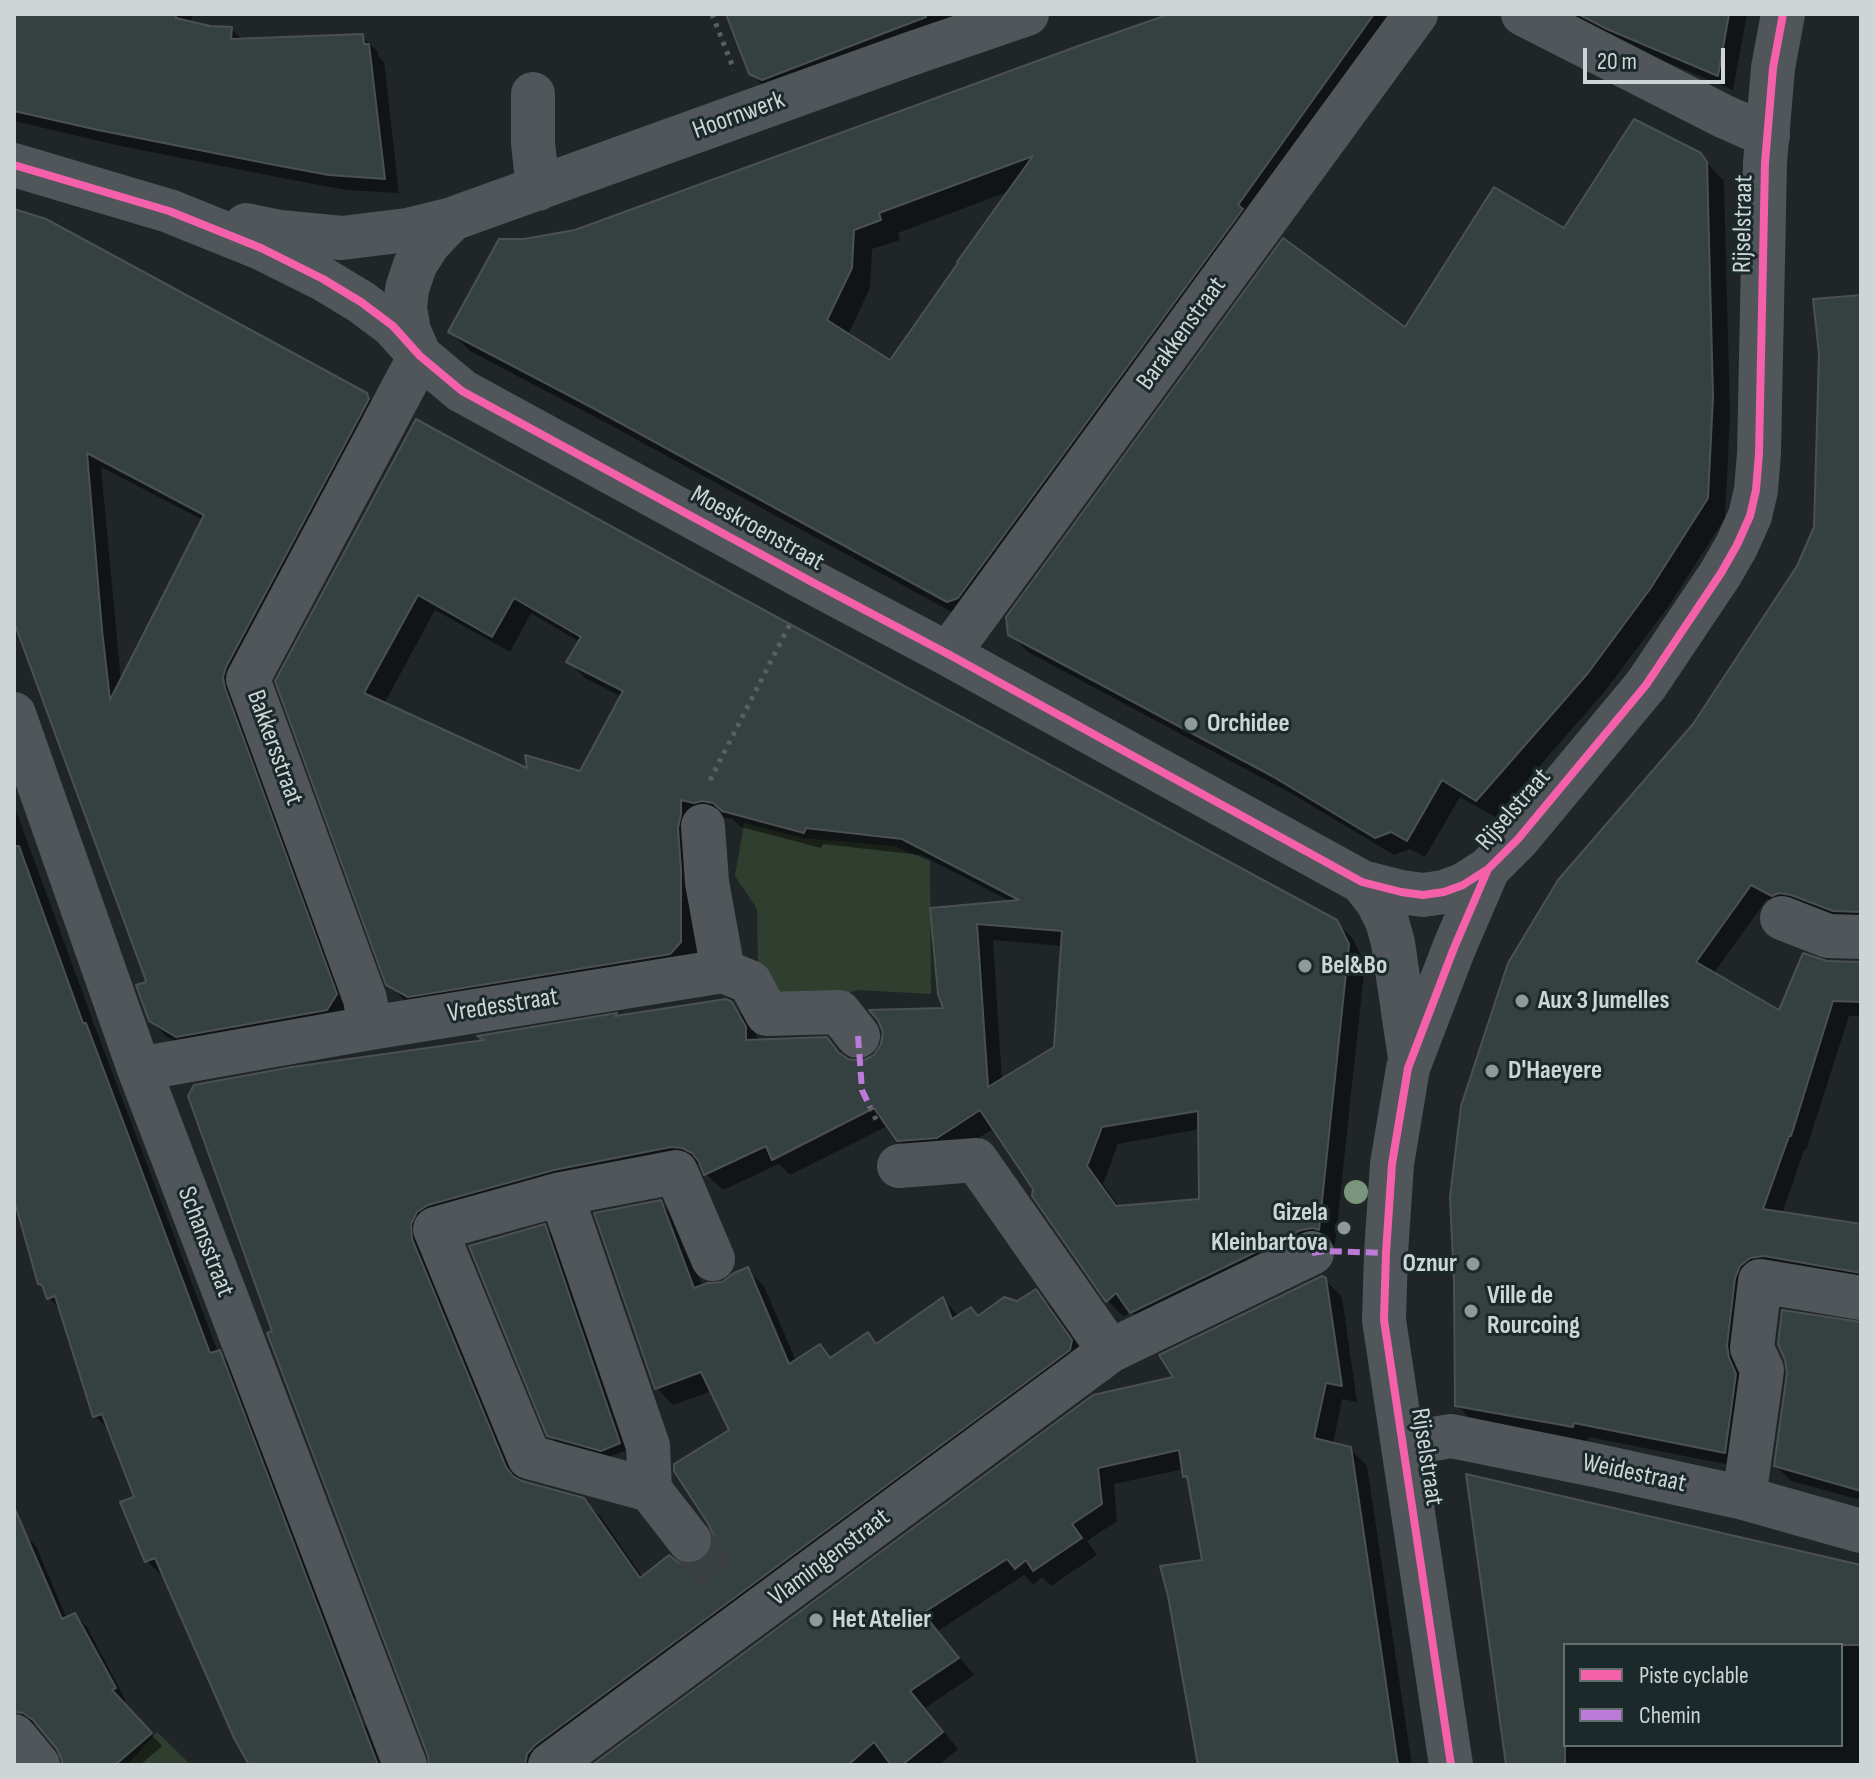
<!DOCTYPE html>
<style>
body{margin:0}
#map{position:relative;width:1875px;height:1779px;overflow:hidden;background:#202628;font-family:"Sofia Sans Condensed",sans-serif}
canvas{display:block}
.frame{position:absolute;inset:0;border:16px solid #cdd5d6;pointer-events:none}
.legend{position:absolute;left:1563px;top:1643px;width:280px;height:104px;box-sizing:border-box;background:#1c292b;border:2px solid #636e6f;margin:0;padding:10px 14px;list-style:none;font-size:24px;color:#cdd5d6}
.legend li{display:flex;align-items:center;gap:16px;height:40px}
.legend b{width:40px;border:2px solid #636e6f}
.scale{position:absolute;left:1583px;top:48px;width:142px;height:36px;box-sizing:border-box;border:4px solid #cdd5d6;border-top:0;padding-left:10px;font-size:24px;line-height:28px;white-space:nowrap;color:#cdd5d6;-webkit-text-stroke:6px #1c292b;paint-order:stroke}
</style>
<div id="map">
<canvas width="1875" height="1779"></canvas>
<div class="frame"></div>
<ul class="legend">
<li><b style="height:10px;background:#f560ab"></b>Piste cyclable</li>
<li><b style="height:10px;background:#bd7bd9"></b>Chemin</li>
</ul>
<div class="scale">20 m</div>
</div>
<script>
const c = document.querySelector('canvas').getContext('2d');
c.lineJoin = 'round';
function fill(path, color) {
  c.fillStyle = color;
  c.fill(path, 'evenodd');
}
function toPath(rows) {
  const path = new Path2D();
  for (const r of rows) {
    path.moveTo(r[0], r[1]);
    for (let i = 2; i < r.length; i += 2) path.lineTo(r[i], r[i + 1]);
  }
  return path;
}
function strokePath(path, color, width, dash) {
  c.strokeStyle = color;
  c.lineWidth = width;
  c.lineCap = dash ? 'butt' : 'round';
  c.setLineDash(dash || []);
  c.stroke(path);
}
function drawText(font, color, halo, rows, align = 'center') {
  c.font = font + ' "Sofia Sans Condensed",sans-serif';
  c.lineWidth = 6;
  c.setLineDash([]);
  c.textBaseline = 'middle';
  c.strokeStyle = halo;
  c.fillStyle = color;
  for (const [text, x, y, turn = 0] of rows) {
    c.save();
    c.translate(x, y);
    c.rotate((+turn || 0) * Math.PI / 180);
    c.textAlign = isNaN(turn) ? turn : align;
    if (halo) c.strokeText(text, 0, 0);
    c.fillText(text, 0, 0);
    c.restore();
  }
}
const green = toPath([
 [744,823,803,838,894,846,930,861,931,994,859,990,845,994,776,994,758,965,757,909,735,876],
 [157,1732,191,1765,127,1765]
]);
const shadow = toPath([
 [14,14,192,14,191,24,210,28,231,29,243,40,362,36,378,52,378,56,384,62,399,193,346,190,292,180,116,145,14,121],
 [728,14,991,14,767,89,750,73],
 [1176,14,1393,14,968,621,612,426,470,351,451,332,524,241,575,232],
 [1010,191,890,362,848,335,870,288,872,249,900,240,898,233],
 [1571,14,1747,14,1733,90,1626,45],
 [1699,155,1724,181,1730,416,1725,518,1668,607,1605,691,1495,817,1460,797,1425,857,1410,849,1394,855,1292,794,1028,652,1010,634,1405,330,1564,231],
 [14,211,366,394,382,411,238,695,351,1011,194,1052,167,1037,150,1020,148,983,14,615],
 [101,467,203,520,121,681],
 [1861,294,1861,926,1788,911,1767,899,1713,974,1780,1012,1827,963,1861,964,1861,1016,1849,1016,1806,1150,1804,1150,1782,1214,1861,1226,1861,1285,1781,1271,1740,1467,1589,1437,1588,1441,1472,1421,1457,1405,1694,725,1799,567,1816,528,1833,296],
 [417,422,1336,922,1353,939,1365,963,1335,1245,1331,1244,1149,1329,1131,1311,1124,1317,1108,1301,1034,1195,1036,1189,994,1128,954,1154,916,1157,899,1140,889,1125,790,1175,779,1164,723,1190,706,1174,700,1164,689,1163,572,1186,428,1257,521,1483,583,1500,601,1517,643,1578,678,1565,692,1567,705,1562,714,1551,732,1431,712,1391,673,1405,657,1388,660,1202,677,1219,703,1287,723,1284,747,1270,764,1286,796,1361,819,1346,832,1359,868,1335,878,1345,942,1299,960,1317,979,1317,1018,1303,1036,1291,1052,1308,1087,1358,549,1765,431,1765,430,1756,274,1332,485,1042,481,1037,616,1016,618,1017,731,1003,748,1021,760,1042,826,1040,847,1061,863,1063,945,1010,932,910,1012,902,921,855,823,844,821,848,741,827,732,819,720,817,697,888,697,959,405,1001,388,983,278,681],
 [435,610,510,652,531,613,580,642,569,662,585,678,622,697,581,774,529,771,384,704],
 [993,940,1063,946,1056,1048,1002,1081],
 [1200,1129,1201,1201,1120,1208,1103,1184,1118,1144],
 [14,805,94,1024,218,1352,235,1368,360,1696,256,1762,165,1576,163,1577,147,1561,123,1503,136,1498,112,1433,95,1416,62,1311,49,1298,46,1289,40,1283,14,1192],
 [544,1227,552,1234,627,1450,609,1457,557,1443,549,1435],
 [1325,1280,1342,1297,1357,1402,1342,1399,1333,1444,1350,1449,1367,1466,1412,1765,1200,1765,1204,1562,1190,1481,1185,1476,1184,1469,1114,1484,1117,1521,1087,1541,1097,1555,1051,1586,1042,1577,1033,1585,1024,1575,938,1631,974,1675,925,1708,958,1749,939,1765,595,1765],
 [1861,1324,1861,1500,1791,1481,1776,1466],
 [1468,1477,1861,1568,1861,1765,1508,1765],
 [1565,1645,1841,1645,1841,1745,1565,1745],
 [24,1534,36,1546,67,1619,75,1615,87,1627,126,1701,122,1703,162,1746,140,1765,64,1765,59,1749,43,1728,36,1724,23,1722,14,1726,14,1538],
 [360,1720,376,1736,387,1765,314,1765]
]);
const building = toPath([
 [14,14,176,14,176,18,210,26,232,27,231,39,363,34,364,44,369,44,385,179,329,175,275,165,98,130,14,111,14,14],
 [726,14,926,14,926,17,762,80,749,74,726,14],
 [1170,14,1374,14,1238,205,1243,209,958,598,947,602,591,407,448,332,499,239,524,239,575,230,1081,45,1170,14],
 [1033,156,957,262,958,263,890,360,827,320,852,268,854,230,881,220,879,213,1033,156],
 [1578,14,1729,14,1718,76,1607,29,1578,14],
 [1634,119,1701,153,1707,162,1713,397,1708,498,1650,589,1588,673,1476,801,1442,780,1407,841,1391,832,1375,838,1272,776,1008,635,1006,617,1283,238,1405,327,1494,187,1564,228,1634,119],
 [14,209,46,219,367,393,369,399,226,667,223,677,225,688,337,994,327,1010,176,1037,149,1021,136,985,146,982,145,978,14,622,14,209],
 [87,453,204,515,110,700,102,630,87,453],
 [1861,295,1861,912,1833,911,1791,895,1779,893,1772,896,1751,885,1696,962,1779,1010,1803,953,1827,961,1861,962,1861,1002,1833,1001,1791,1136,1789,1136,1763,1209,1861,1224,1861,1273,1764,1256,1750,1258,1740,1266,1735,1278,1727,1345,1729,1358,1736,1374,1725,1453,1574,1423,1573,1427,1455,1406,1454,1281,1450,1197,1461,1106,1508,963,1558,880,1693,724,1797,566,1814,527,1819,354,1813,299,1861,295],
 [416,419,738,596,1337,920,1349,944,1319,1230,1313,1228,1301,1230,1130,1313,1116,1293,1106,1302,1032,1196,1033,1189,980,1110,937,1138,897,1141,874,1108,772,1160,766,1146,704,1175,699,1162,692,1153,682,1148,671,1147,554,1170,428,1205,417,1212,411,1224,412,1239,506,1467,513,1476,522,1481,584,1498,640,1578,669,1555,679,1563,692,1565,704,1560,712,1550,714,1537,709,1525,674,1471,674,1464,729,1430,701,1372,655,1389,594,1213,661,1200,694,1288,708,1283,722,1282,734,1273,748,1267,789,1364,820,1344,830,1358,868,1332,876,1344,943,1297,952,1319,971,1307,978,1316,1004,1297,1017,1301,1036,1289,1072,1340,1070,1350,535,1745,527,1754,525,1765,429,1765,428,1756,267,1333,272,1331,188,1096,194,1085,292,1067,484,1040,477,1036,617,1013,615,1016,726,999,732,1002,746,1027,746,1040,827,1037,838,1052,848,1059,862,1061,874,1055,881,1044,883,1032,878,1020,869,1010,943,1008,938,994,930,908,1019,900,902,839,806,828,804,833,722,811,713,803,702,801,694,803,681,800,681,814,678,828,681,870,681,942,670,954,408,997,386,985,275,681,416,419],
 [418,595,492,637,514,598,581,637,566,662,623,691,580,771,525,755,527,768,364,693,418,595],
 [977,924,1062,931,1054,1047,988,1087,977,924],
 [1198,1111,1199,1199,1116,1206,1087,1166,1102,1127,1198,1111],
 [14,846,19,846,83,1023,86,1023,210,1353,220,1350,378,1765,249,1765,234,1738,155,1558,145,1562,120,1502,134,1497,102,1414,93,1417,55,1296,47,1299,42,1285,38,1284,14,1199,14,846],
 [545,1224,620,1443,601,1451,547,1436,469,1246,545,1224],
 [1322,1276,1326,1278,1342,1386,1326,1383,1314,1438,1351,1447,1398,1765,1198,1765,1168,1596,1160,1566,1202,1560,1187,1476,1183,1477,1179,1450,1098,1468,1102,1504,1072,1524,1082,1538,1033,1571,1026,1560,1015,1569,1007,1559,923,1613,959,1658,910,1691,943,1732,902,1765,891,1765,874,1742,848,1765,592,1765,1093,1395,1173,1377,1159,1355,1322,1276],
 [1782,1310,1861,1322,1861,1491,1774,1466,1787,1373,1785,1360,1778,1344,1782,1310],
 [1466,1474,1861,1565,1861,1645,1565,1645,1565,1765,1506,1765,1466,1474],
 [14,1507,62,1619,75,1613,116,1688,112,1690,152,1733,115,1765,62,1765,62,1760,57,1749,33,1720,23,1713,14,1712,14,1507]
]);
const minorTunnel = toPath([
 [689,1540,729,1589]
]);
const path = toPath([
 [712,14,734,70],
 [710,780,791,622],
 [870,1107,878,1124]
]);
const minor = toPath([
 [1523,14,1723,116,1768,136],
 [533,94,533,143,538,189],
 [14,165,169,211,261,248,323,279,361,302,393,326,420,356,462,391,812,582,948,654,1362,882,1401,892,1423,895,1444,892,1463,885,1488,869],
 [246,225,280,232,342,238,407,230,452,219,910,54,1027,14],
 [419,354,409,331,405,308,407,289,415,265,429,243,452,219],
 [948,654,1416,14],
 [14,714,139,1069,405,1765],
 [703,826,707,882,723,971],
 [1362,882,1377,901,1387,921,1393,943,1410,1058],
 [1782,918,1828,936,1861,937],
 [723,971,750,982,767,1014,839,1012,858,1036],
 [370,1028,365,999,248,679,420,356],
 [139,1069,370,1028,723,971],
 [899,1166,976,1160,1110,1351],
 [561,1194,676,1172,713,1259],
 [1404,1444,1451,1436,1599,1466,1744,1498,1861,1531],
 [650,1490,529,1457,435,1229,561,1194,648,1446,650,1490,689,1540],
 [1744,1498,1762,1370,1752,1348,1760,1281,1861,1298],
 [14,1736,38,1765],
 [550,1765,1110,1351,1312,1253],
 [1451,1765,1384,1320,1386,1253,1392,1164,1408,1068,1454,948,1488,869,1518,839,1646,685,1721,573,1737,545,1750,516,1756,490,1759,453,1765,163,1773,68,1783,14]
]);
const quiet = toPath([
 [858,1036,862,1090,870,1107],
 [1312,1253,1324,1251,1386,1253]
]);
const cycleway = toPath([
 [14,165,169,211,261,248,323,279,361,302,393,326,420,356,462,391,812,582,948,654,1362,882,1401,892,1423,895,1444,892,1463,885,1488,869],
 [1451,1765,1384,1320,1386,1253,1392,1164,1408,1068,1454,948,1488,869,1518,839,1646,685,1721,573,1737,545,1750,516,1756,490,1759,453,1765,163,1773,68,1783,14]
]);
const trees = [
 [1356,1192]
];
const markers = [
 [1191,724,8,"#909899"],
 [1305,966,8,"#909899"],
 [1522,1001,8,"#909899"],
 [1492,1071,8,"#909899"],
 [1344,1228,8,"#909899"],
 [1473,1264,8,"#909899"],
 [1471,1311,8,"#909899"],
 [816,1620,8,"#909899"]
];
const streetNames = [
 ["Hoornwerk",739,116,-20],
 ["Rijselstraat",1744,224,-89],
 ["Barakkenstraat",1182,334,-54],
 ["Moeskroenstraat",757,529,29],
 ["Bakkersstraat",274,748,70],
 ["Rijselstraat",1514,810,-49],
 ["Vredesstraat",503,1006,-9],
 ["Schansstraat",205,1242,69],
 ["Rijselstraat",1426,1457,81],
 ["Weidestraat",1634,1474,12],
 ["Vlamingenstraat",830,1558,-37]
];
const poiNames = [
 ["Orchidee",1207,724],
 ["Bel&Bo",1321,966],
 ["Aux 3 Jumelles",1538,1001],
 ["D'Haeyere",1508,1071],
 ["Gizela",1328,1213,"right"],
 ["Kleinbartova",1328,1243,"right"],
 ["Oznur",1457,1264,"right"],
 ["Ville de",1487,1296],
 ["Rourcoing",1487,1326],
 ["Het Atelier",832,1620]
];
fill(green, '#303e30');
fill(shadow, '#0007');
fill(building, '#354040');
strokePath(building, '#4b5151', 2);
strokePath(minorTunnel, '#3a4042', 44, [44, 22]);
strokePath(path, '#5a5f61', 5, [4, 6]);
strokePath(minor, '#505659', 44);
strokePath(quiet, '#bd7bd9', 6, [12, 6]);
strokePath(cycleway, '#f560ab', 8);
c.fillStyle = '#79967c';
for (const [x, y] of trees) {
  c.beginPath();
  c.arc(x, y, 12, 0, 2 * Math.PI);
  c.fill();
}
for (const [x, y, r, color] of markers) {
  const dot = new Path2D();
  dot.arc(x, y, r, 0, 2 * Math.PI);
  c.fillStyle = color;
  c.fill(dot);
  strokePath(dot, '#1c292b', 3);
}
drawText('26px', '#cdd5d6', '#1c292b', streetNames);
drawText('bold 26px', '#cdd5d6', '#1c292b', poiNames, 'left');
</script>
